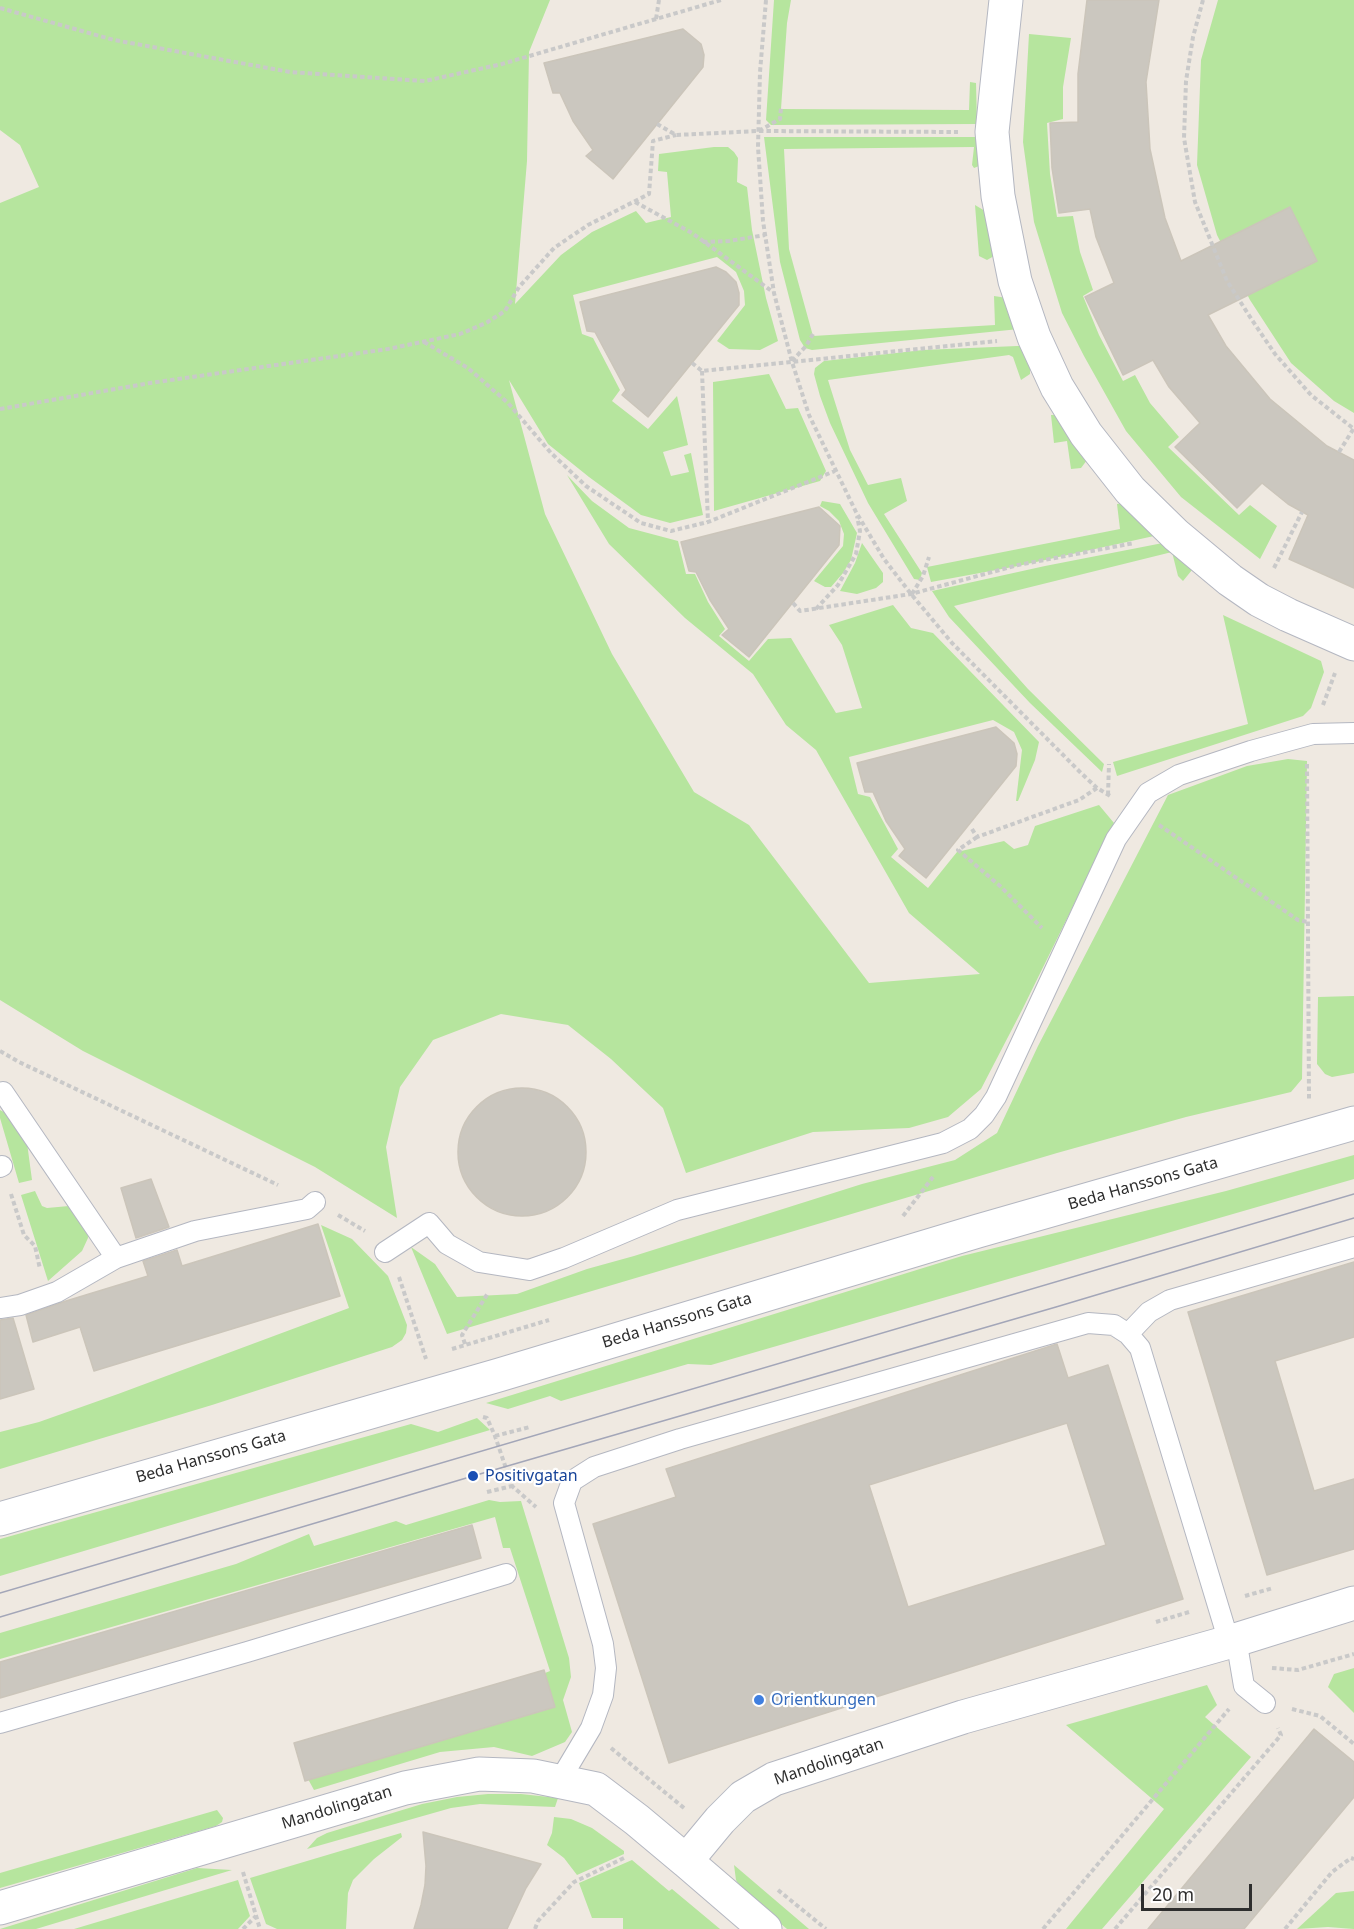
<!DOCTYPE html>
<style>
body{margin:0}
#map{position:relative;width:1354px;height:1929px;overflow:hidden;background:#efe9e1;font-family:"Noto Sans",sans-serif}
canvas{display:block}
.scale{position:absolute;left:1141px;top:1884px;width:111px;height:27px;box-sizing:border-box;border:3px solid #2e2e2e;border-top:0;padding-left:8px;font-size:18px;line-height:21px;white-space:nowrap;color:#2e2e2e;-webkit-text-stroke:4px #fff;paint-order:stroke}
</style>
<div id="map">
<canvas width="1354" height="1929"></canvas>
<div class="scale">20 m</div>
</div>
<script>
const c = document.querySelector('canvas').getContext('2d');
c.lineJoin = 'round';
function fill(path, color) {
  c.fillStyle = color;
  c.fill(path, 'evenodd');
}
function toPath(rows) {
  const path = new Path2D();
  for (const r of rows) {
    if (r.length === 3) {
      path.moveTo(r[0] + r[2], r[1]);
      path.arc(r[0], r[1], r[2], 0, 2 * Math.PI);
      continue;
    }
    path.moveTo(r[0], r[1]);
    for (let i = 2; i < r.length; i += 2) path.lineTo(r[i], r[i + 1]);
  }
  return path;
}
function strokePath(path, color, width, dash) {
  c.strokeStyle = color;
  c.lineWidth = width;
  c.lineCap = dash ? 'butt' : 'round';
  c.setLineDash(dash || []);
  c.stroke(path);
}
function drawText(font, color, halo, rows, align = 'center') {
  c.font = font + ' "Noto Sans",sans-serif';
  c.lineWidth = 4.5;
  c.setLineDash([]);
  c.textBaseline = 'middle';
  c.strokeStyle = halo;
  c.fillStyle = color;
  for (const [text, x, y, turn = 0] of rows) {
    c.save();
    c.translate(x, y);
    c.rotate((+turn || 0) * Math.PI / 180);
    c.textAlign = isNaN(turn) ? turn : align;
    if (halo) c.strokeText(text, 0, 0);
    c.fillText(text, 0, 0);
    c.restore();
  }
}
const green = toPath([
 [0,0,550,0,529,52,527,161,515,304,561,255,592,232,636,211,646,223,671,217,667,172,658,171,659,154,714,147,728,147,734,152,738,158,737,182,747,187,752,230,766,298,778,341,760,350,729,349,717,341,745,305,744,291,736,272,717,257,573,295,582,334,593,338,620,390,612,401,648,429,677,396,688,445,663,452,671,476,689,472,684,455,691,453,703,515,670,523,641,515,589,477,548,444,509,380,545,514,612,654,694,792,749,825,869,983,980,974,909,913,816,750,786,725,753,674,685,618,609,544,567,475,592,501,629,528,678,541,686,574,695,574,708,602,725,629,719,636,749,661,768,639,791,638,836,713,862,708,842,645,829,625,893,605,911,628,933,633,1039,742,1035,760,1018,801,1016,801,1022,750,1014,732,993,720,849,757,858,794,870,797,898,849,891,857,928,888,957,852,1004,841,1014,849,1028,845,1035,826,1099,805,1114,823,1022,1010,981,1089,948,1117,909,1128,813,1132,686,1173,663,1108,611,1059,568,1025,501,1014,433,1040,400,1087,386,1147,397,1218,315,1167,83,1051,0,1000,0,203,39,187,20,145,0,130],
 [774,0,791,0,787,23,781,109,969,110,970,82,976,83,977,124,771,125,766,120],
 [1218,0,1354,0,1354,413,1334,401,1291,363,1250,300,1217,235,1197,165,1201,60],
 [1029,34,1071,38,1063,87,1063,119,1047,123,1050,174,1057,217,1073,216,1080,252,1093,290,1083,296,1099,335,1123,381,1135,375,1150,403,1179,437,1168,447,1239,515,1250,505,1277,526,1260,559,1181,497,1126,431,1084,356,1062,313,1034,222,1023,142],
 [764,137,978,137,979,166,974,168,972,165,974,147,784,149,789,249,813,336,995,325,994,296,1007,298,1019,329,812,350,805,348,800,340,780,262],
 [975,205,985,211,994,256,987,260,979,256],
 [1017,346,1023,346,1030,364,1030,374,1021,380,1013,357,1009,355,828,380,850,450,868,485,901,478,907,501,884,514,922,573,920,580,914,579,868,503,830,423,820,396,814,374,815,368,824,361,923,350],
 [769,374,786,409,798,408,826,471,820,481,714,511,713,382],
 [1051,415,1064,415,1090,456,1081,468,1071,469,1067,441,1054,443],
 [822,501,840,504,857,533,851,560,843,573,831,587,825,587,814,581,843,546,844,534,839,521,829,511,820,506],
 [1125,503,1154,536,1018,566,931,582,927,567,1120,529,1117,504],
 [1168,542,1192,570,1183,581,1178,576,1172,552,954,606,1028,689,1104,764,1102,772,1030,703,949,617,932,591,1045,566],
 [862,543,883,573,883,582,876,588,857,594,840,591,855,563],
 [1223,615,1321,661,1324,672,1311,708,1303,716,1117,776,1113,762,1248,724],
 [1288,759,1307,761,1302,1079,1291,1092,1186,1117,1057,1153,447,1334,411,1247,435,1264,457,1297,517,1294,587,1269,634,1256,862,1184,955,1160,997,1133,1038,1046,1168,795,1247,766],
 [1354,996,1354,1073,1332,1077,1325,1074,1317,1064,1318,997],
 [0,1110,12,1116,25,1128,32,1180,19,1183,0,1118],
 [1354,1155,1354,1179,711,1365,688,1364,561,1401,550,1396,508,1409,486,1403,962,1256,1226,1191],
 [35,1191,42,1206,47,1208,69,1206,87,1221,88,1238,82,1251,48,1281,21,1195],
 [321,1225,352,1239,388,1276,407,1325,406,1333,402,1340,392,1347,212,1405,0,1469,0,1432,39,1422,118,1394,349,1308],
 [477,1418,490,1430,0,1576,0,1539,411,1424,438,1432],
 [489,1500,500,1502,521,1501,569,1658,571,1677,563,1700,572,1732,565,1742,532,1756,494,1747,440,1752,314,1790,308,1779,554,1707,545,1673,550,1671,510,1548,503,1548,495,1517,0,1659,0,1633,236,1564,309,1534,314,1546,396,1521,406,1525],
 [1354,1668,1354,1713,1328,1687,1334,1674],
 [1207,1685,1217,1705,1205,1717,1251,1757,1102,1929,1066,1929,1164,1809,1066,1725],
 [488,1794,521,1794,558,1798,555,1807,480,1804,451,1808,307,1849,317,1838,327,1833,422,1804,457,1797],
 [217,1810,223,1818,222,1822,216,1826,0,1888,0,1873],
 [554,1817,571,1819,592,1828,624,1851,624,1854,577,1875,564,1858,547,1845,552,1833],
 [401,1833,402,1837,374,1859,353,1880,348,1893,346,1929,277,1929,266,1924,250,1878],
 [632,1860,669,1891,672,1889,720,1929,623,1929,623,1918,592,1918,579,1883],
 [734,1865,809,1929,787,1929,744,1893,736,1880],
 [197,1868,232,1870,36,1929,0,1929],
 [238,1880,250,1916,238,1929,74,1929],
 [1354,1891,1354,1929,1328,1927,1297,1929,1336,1893]
]);
const building = toPath([
 [1087,0,1159,0,1146,82,1150,149,1165,218,1181,261,1290,207,1317,261,1208,315,1226,346,1270,399,1327,446,1354,460,1354,588,1289,559,1308,515,1288,504,1262,483,1237,508,1175,447,1200,423,1169,387,1153,360,1123,375,1085,297,1114,283,1096,237,1090,209,1059,213,1052,168,1050,123,1078,122,1078,74,1087,0],
 [683,29,701,44,704,55,703,67,613,179,586,156,593,150,573,121,560,93,553,93,544,63,683,29],
 [716,267,726,272,736,282,739,293,739,305,648,417,622,395,626,390,595,332,587,331,580,302,716,267],
 [819,507,840,526,839,545,749,657,722,635,729,629,710,600,696,572,689,571,681,542,819,507],
 [996,727,1014,743,1017,754,1016,766,926,878,899,856,905,849,886,821,873,792,865,792,857,763,996,727],
 [522,1152,64],
 [151,1179,169,1227,136,1238,121,1188,151,1179],
 [318,1224,340,1296,94,1371,80,1327,33,1342,26,1315,66,1301,148,1276,143,1261,177,1250,182,1266,318,1224],
 [1354,1262,1354,1337,1275,1361,1314,1491,1354,1479,1354,1549,1267,1575,1188,1312,1354,1262],
 [13,1318,34,1389,0,1399,0,1320,13,1318],
 [1057,1344,1068,1378,1108,1365,1183,1599,669,1763,593,1524,676,1497,666,1469,1057,1344],
 [1067,1423,1106,1545,908,1607,869,1485,1067,1423],
 [472,1525,481,1558,0,1698,0,1662,472,1525],
 [544,1670,555,1707,305,1781,294,1743,544,1670],
 [1314,1729,1354,1762,1354,1797,1244,1929,1148,1929,1314,1729],
 [423,1832,541,1864,526,1888,507,1929,414,1929,421,1905,425,1885,426,1866,423,1832]
]);
const path = toPath([
 [766,0,760,72,758,147,763,221,774,293,792,362,809,415,856,512,884,559,911,594,952,643,1080,772,1097,788,1112,797],
 [1203,0,1193,37,1186,81,1184,138,1195,202,1227,281,1252,320,1275,354,1311,395,1354,429],
 [0,8,114,40,290,72,425,81,502,64,721,0],
 [656,19,659,0],
 [657,124,676,135,758,131,958,132],
 [759,131,780,119,781,108],
 [635,202,692,233,773,292],
 [703,242,729,241,765,235],
 [424,342,468,368,508,403,551,453,586,486,641,523,671,531,708,522,835,471],
 [792,361,806,346,813,334],
 [692,363,702,371,997,341],
 [702,371,708,522],
 [0,409,150,383,388,349,460,334,486,323,505,311,519,287,554,248,588,225,649,194,653,141,676,135],
 [1339,452,1354,428],
 [1274,568,1302,512],
 [912,594,923,576,929,557],
 [793,603,800,611,911,594,1018,565,1134,543],
 [816,609,838,585,856,554,860,531,857,516],
 [1323,705,1335,673],
 [1307,764,1309,1099],
 [1108,795,1109,764],
 [1159,825,1298,920,1308,922],
 [972,829,977,837,1079,800,1097,788],
 [977,837,958,850,1000,886,1042,928],
 [0,1051,19,1062,278,1185],
 [11,1194,24,1235,35,1246,40,1269],
 [338,1215,365,1231],
 [903,1216,933,1177],
 [399,1277,426,1359],
 [465,1344,462,1335,488,1293],
 [452,1349,549,1320],
 [483,1417,487,1418,495,1436,512,1486,536,1507],
 [495,1436,530,1427],
 [487,1492,512,1486],
 [1245,1596,1273,1588],
 [1156,1622,1189,1612],
 [1272,1668,1298,1670,1354,1654],
 [1292,1709,1320,1716,1354,1744],
 [611,1748,684,1808],
 [243,1872,260,1929],
 [778,1890,826,1929],
 [243,1929,256,1916],
 [535,1929,538,1921,574,1882,626,1857],
 [1043,1929,1229,1709],
 [1115,1929,1281,1735,1278,1728],
 [1285,1929,1332,1872,1351,1858,1354,1859]
]);
const lane = toPath([
 [0,1093,3,1092,116,1258],
 [0,1167,2,1166],
 [385,1252,429,1223,447,1244,479,1262,529,1270,564,1258,677,1210,943,1143,970,1129,984,1115,996,1097,1116,839,1148,793,1179,775,1251,751,1313,734,1354,733],
 [0,1308,20,1305,57,1292,116,1258,195,1231,307,1209,315,1202],
 [1128,1334,1149,1312,1170,1300,1354,1247],
 [1236,1639,1244,1686,1265,1703],
 [0,1723,247,1652,506,1574],
 [560,1780,591,1728,603,1695,606,1668,603,1644,564,1503,572,1481,594,1467,680,1439,1088,1323,1114,1325,1128,1334,1140,1348,1229,1642]
]);
const street = toPath([
 [1006,0,992,132,998,196,1015,281,1034,337,1057,387,1086,434,1130,490,1176,535,1230,580,1259,600,1288,615,1354,644],
 [686,1861,765,1929],
 [0,1908,405,1788,479,1774,533,1776,596,1789,637,1820,686,1861,720,1820,743,1797,774,1779,963,1717,1229,1642,1354,1603]
]);
const secondary = toPath([
 [0,1519,499,1375,978,1231,1354,1123]
]);
const tram = toPath([
 [0,1593,1354,1194],
 [0,1617,473,1476,1056,1307,1354,1218]
]);
const markers = [
 [473,1476,6,"#1a4fb4"],
 [759,1700,6,"#3f7fe0"]
];
const streetNames = [
 ["Beda Hanssons Gata",1143,1184,-16],
 ["Beda Hanssons Gata",677,1321,-17],
 ["Beda Hanssons Gata",211,1457,-16],
 ["Mandolingatan",829,1762,-19],
 ["Mandolingatan",337,1808,-17]
];
const transitNames = [
 ["Positivgatan",485,1476]
];
const shopNames = [
 ["Orientkungen",771,1700]
];
fill(green, '#b6e59e');
fill(building, '#cbc7bf');
strokePath(building, '#cbc5ba', 1.5);
strokePath(lane, '#b4b7c1', 22);
strokePath(street, '#b4b7c1', 35);
strokePath(secondary, '#b4b7c1', 35);
strokePath(path, '#c9c9c9', 4, [4.5, 3]);
strokePath(lane, '#fff', 20);
strokePath(street, '#fff', 33);
strokePath(secondary, '#fff', 33);
strokePath(tram, '#a3a6b8', 1.5);
for (const [x, y, r, color] of markers) {
  const dot = new Path2D();
  dot.arc(x, y, r, 0, 2 * Math.PI);
  c.fillStyle = color;
  c.fill(dot);
  strokePath(dot, '#fff', 2);
}
drawText('16px', '#2e2e2e', '#fff', streetNames);
drawText('16px', '#164399', '#fff', transitNames, 'left');
drawText('16px', '#366cbe', '#fff', shopNames, 'left');
</script>
